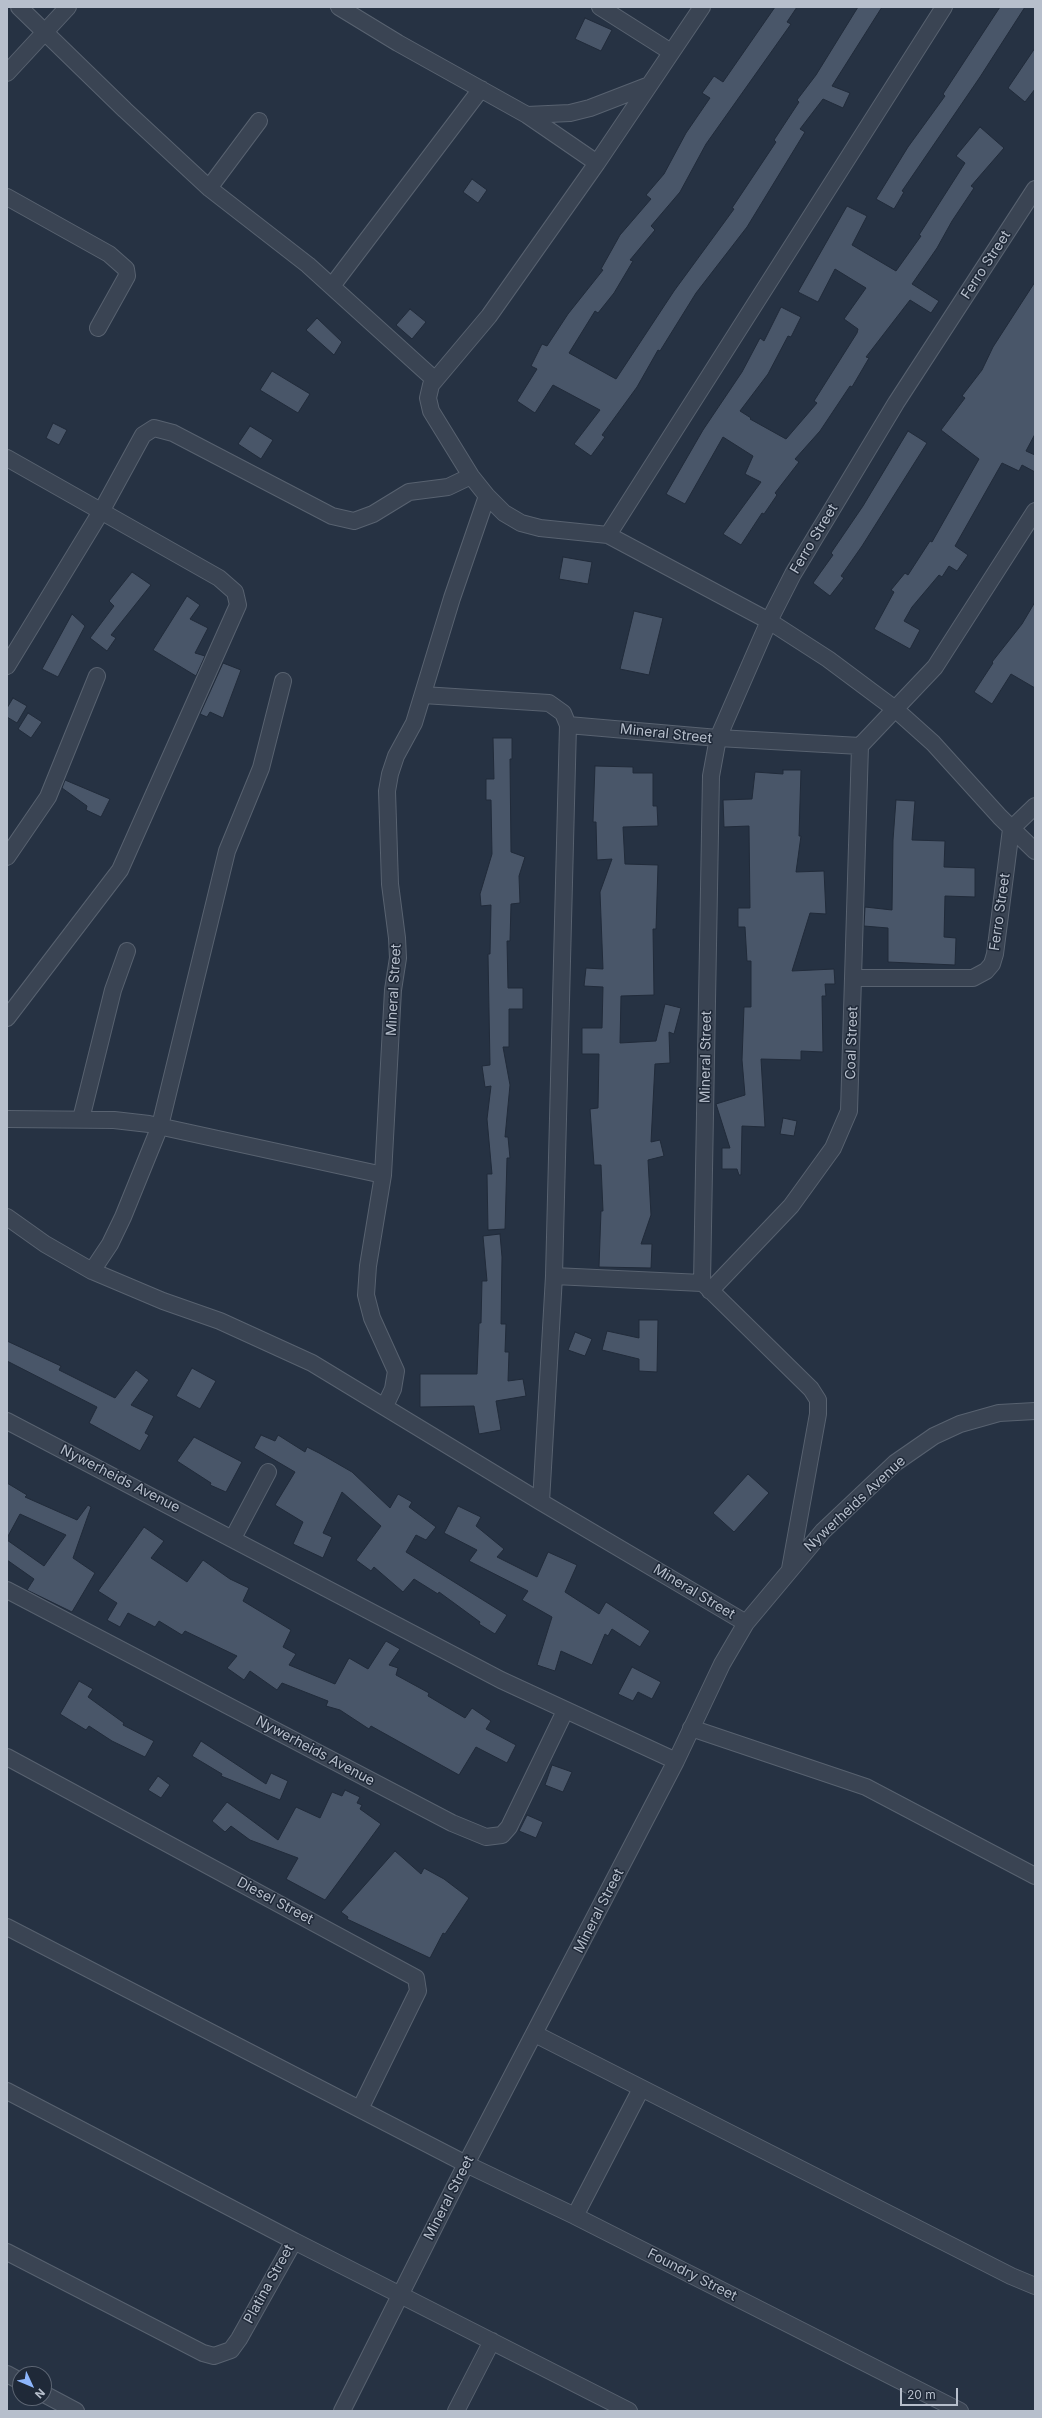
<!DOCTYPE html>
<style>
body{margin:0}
#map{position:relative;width:1042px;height:2418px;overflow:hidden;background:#263243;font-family:Inter,sans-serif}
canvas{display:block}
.frame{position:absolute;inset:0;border:8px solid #b7bfcc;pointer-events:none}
.north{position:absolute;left:12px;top:2366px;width:40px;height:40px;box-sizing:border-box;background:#1f2938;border:1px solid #5c6573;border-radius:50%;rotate:134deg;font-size:11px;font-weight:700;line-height:16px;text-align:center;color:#b7bfcc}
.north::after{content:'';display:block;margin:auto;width:14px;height:18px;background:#8db6fc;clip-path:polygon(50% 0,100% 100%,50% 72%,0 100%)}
.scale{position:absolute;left:900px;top:2388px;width:58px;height:18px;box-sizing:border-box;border:2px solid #b7bfcc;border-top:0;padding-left:5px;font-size:12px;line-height:14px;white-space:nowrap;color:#b7bfcc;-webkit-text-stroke:3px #1f2938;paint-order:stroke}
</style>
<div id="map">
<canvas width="1042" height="2418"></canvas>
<div class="frame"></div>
<div class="north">N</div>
<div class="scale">20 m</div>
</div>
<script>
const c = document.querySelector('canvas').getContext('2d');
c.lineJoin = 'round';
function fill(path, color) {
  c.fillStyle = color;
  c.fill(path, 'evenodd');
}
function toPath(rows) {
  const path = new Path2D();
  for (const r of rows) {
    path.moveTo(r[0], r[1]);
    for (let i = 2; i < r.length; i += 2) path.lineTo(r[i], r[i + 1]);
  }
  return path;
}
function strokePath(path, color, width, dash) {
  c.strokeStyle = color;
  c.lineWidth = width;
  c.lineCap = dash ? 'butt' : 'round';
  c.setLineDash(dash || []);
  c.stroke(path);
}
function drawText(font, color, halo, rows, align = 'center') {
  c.font = font + ' Inter,sans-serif';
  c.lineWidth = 3;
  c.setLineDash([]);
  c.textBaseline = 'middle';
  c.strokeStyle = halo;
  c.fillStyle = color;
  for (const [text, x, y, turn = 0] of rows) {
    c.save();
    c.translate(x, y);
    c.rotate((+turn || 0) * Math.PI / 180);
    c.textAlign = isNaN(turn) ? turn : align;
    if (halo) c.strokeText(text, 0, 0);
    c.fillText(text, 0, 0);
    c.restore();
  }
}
const building = toPath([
 [775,7,797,7,787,22,791,24,706,144,680,192,651,226,655,230,630,260,633,261,614,293,598,313,595,311,569,353,616,379,674,291,734,209,732,208,776,142,774,140,799,102,797,100,816,75,858,7,882,7,832,86,850,93,843,108,823,99,800,129,805,132,747,227,696,293,660,351,658,350,637,387,602,435,605,437,591,456,574,444,600,410,553,385,535,413,517,401,537,369,531,366,542,344,547,346,568,314,603,270,601,269,620,235,651,199,646,195,664,174,686,133,710,98,702,93,714,76,723,82,775,7],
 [1000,7,1025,7,980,77,902,191,904,192,894,209,876,199,908,147,945,96,943,94,1000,7],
 [585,18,612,30,601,51,575,39,585,18],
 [1035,48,1035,89,1025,102,1008,88,1035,48],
 [980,127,1004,148,971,186,974,188,952,221,937,248,912,284,939,301,931,313,910,300,866,357,869,358,852,387,850,386,820,431,795,459,799,462,775,493,777,495,764,514,762,513,741,545,723,534,761,482,745,474,753,456,723,437,685,504,666,494,703,430,742,372,760,338,764,341,781,307,801,317,791,337,788,336,768,374,740,411,751,418,750,419,786,439,817,403,814,401,857,333,858,329,844,319,866,288,835,269,818,302,798,292,847,206,867,216,852,245,896,271,921,236,919,235,965,163,956,156,980,127],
 [472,179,487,190,478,203,463,192,472,179],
 [1035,282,1035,434,1026,451,1035,455,1035,472,1022,465,1019,471,1002,463,955,546,968,555,957,571,949,566,942,577,939,575,912,607,904,621,920,630,910,649,874,629,894,592,891,590,905,573,908,575,930,541,932,542,979,459,941,430,965,398,962,396,982,370,993,347,1035,282],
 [410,309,426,322,412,339,396,325,410,309],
 [317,318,342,342,334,355,306,330,317,318],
 [272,371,310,394,298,413,260,390,272,371],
 [53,423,67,430,59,445,46,438,53,423],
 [250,426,273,440,261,459,238,444,250,426],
 [908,431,927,443,862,546,841,576,844,578,830,596,813,583,833,555,831,553,863,506,908,431],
 [563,557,592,562,588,584,559,579,563,557],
 [132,572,151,585,111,635,116,638,107,651,90,638,114,606,109,601,132,572],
 [187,596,200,605,190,619,208,628,195,653,205,656,196,676,153,650,187,596],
 [1035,602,1035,688,1011,674,992,704,974,692,993,663,992,662,1022,624,1035,602],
 [634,611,663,618,649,675,620,669,634,611],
 [72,614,85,626,58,677,42,669,72,614],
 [223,663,241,670,223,718,210,712,207,717,200,714,223,663],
 [13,698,27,706,17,723,7,717,7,708,13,698],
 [28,713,42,722,31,738,18,729,28,713],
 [493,738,512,738,512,759,510,759,511,852,525,857,519,876,520,903,511,904,510,941,507,941,508,988,523,988,523,1009,509,1009,509,1047,503,1047,510,1085,505,1137,508,1137,510,1158,507,1158,505,1229,488,1230,487,1174,492,1174,487,1119,491,1086,485,1087,482,1066,490,1065,488,954,490,954,491,905,481,906,480,894,492,854,491,800,486,800,486,779,494,779,493,738],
 [595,766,633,767,633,773,653,773,653,806,657,806,658,826,623,827,625,864,658,865,656,929,653,929,654,995,621,996,620,1043,656,1041,665,1004,681,1008,674,1034,669,1032,670,1063,655,1064,651,1142,660,1140,664,1156,648,1160,651,1215,641,1244,652,1244,651,1268,599,1267,601,1211,603,1211,601,1165,594,1165,590,1109,598,1108,599,1054,582,1054,582,1028,602,1028,603,987,584,986,586,968,603,969,600,892,612,859,597,860,596,822,593,822,595,766],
 [783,770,801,770,799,836,801,836,796,872,824,871,826,914,810,913,792,971,834,969,835,984,825,984,826,996,822,996,823,1052,801,1051,801,1060,761,1059,765,1127,742,1126,741,1175,739,1175,737,1169,722,1169,722,1148,730,1148,716,1104,745,1095,742,1060,744,1007,751,1007,751,961,747,961,745,927,738,927,738,908,750,908,749,826,724,827,723,800,752,799,755,772,783,774,783,770],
 [65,780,110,799,101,817,86,810,87,806,62,788,65,780],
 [896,800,915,801,912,840,945,841,944,867,975,868,975,897,945,896,944,937,956,938,955,965,888,962,888,928,864,926,865,907,892,910,893,840,896,800],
 [783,1118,797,1121,794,1136,780,1134,783,1118],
 [500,1234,502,1257,501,1324,506,1324,505,1352,509,1352,508,1381,523,1379,526,1396,496,1401,501,1430,479,1434,474,1406,420,1407,420,1374,477,1374,479,1323,481,1323,482,1281,487,1281,483,1236,500,1234],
 [639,1320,658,1320,657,1372,639,1371,639,1359,602,1350,607,1331,639,1338,639,1320],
 [575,1332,592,1339,585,1356,568,1350,575,1332],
 [7,1341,61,1366,59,1370,115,1398,136,1370,149,1380,131,1405,154,1416,145,1433,149,1435,140,1451,89,1423,97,1407,7,1361,7,1341],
 [192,1368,216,1381,200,1409,176,1396,192,1368],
 [261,1435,275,1441,278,1435,305,1452,307,1447,319,1453,352,1472,390,1508,398,1494,412,1502,409,1507,436,1527,426,1540,416,1535,406,1552,507,1615,495,1634,479,1624,480,1622,439,1592,438,1594,414,1579,403,1592,374,1567,371,1571,356,1560,381,1526,342,1492,323,1533,332,1537,323,1558,293,1544,303,1522,275,1505,295,1472,254,1448,261,1435],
 [194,1437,242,1462,226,1492,210,1485,211,1483,177,1461,194,1437],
 [748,1474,769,1493,734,1532,713,1513,748,1474],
 [7,1483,27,1495,25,1497,77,1520,88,1505,91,1507,73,1558,95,1573,72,1612,27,1590,34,1579,7,1560,7,1540,44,1566,66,1535,20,1514,7,1538,7,1483],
 [458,1506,481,1517,476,1526,504,1549,497,1557,537,1577,548,1552,577,1565,565,1592,599,1614,606,1602,650,1631,640,1647,612,1629,608,1636,605,1634,592,1665,561,1651,555,1671,537,1665,552,1617,522,1600,528,1591,469,1561,477,1550,444,1533,458,1506],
 [144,1527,164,1541,151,1558,187,1582,203,1560,230,1579,249,1588,243,1601,291,1630,283,1647,296,1654,289,1665,335,1684,349,1658,368,1669,386,1641,400,1649,389,1665,398,1668,396,1675,429,1693,428,1696,465,1718,472,1708,491,1721,486,1729,516,1745,507,1763,476,1747,459,1775,371,1726,369,1729,340,1710,326,1706,328,1701,282,1683,277,1690,250,1671,244,1680,227,1668,237,1656,185,1631,182,1635,159,1621,155,1627,128,1613,120,1627,107,1620,117,1603,98,1591,144,1527],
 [632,1667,661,1682,652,1699,638,1692,633,1701,618,1694,632,1667],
 [79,1681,93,1689,88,1697,124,1723,123,1725,154,1741,145,1757,112,1741,89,1726,86,1730,60,1714,79,1681],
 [201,1741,266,1784,271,1773,288,1781,280,1800,221,1776,222,1774,192,1756,201,1741],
 [552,1765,572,1772,563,1792,545,1785,552,1765],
 [158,1776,170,1785,161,1798,148,1790,158,1776],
 [345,1790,360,1797,357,1803,362,1805,360,1809,381,1824,325,1900,286,1879,298,1858,250,1840,231,1826,225,1832,212,1821,227,1802,278,1840,296,1807,320,1818,332,1792,342,1796,345,1790],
 [527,1815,543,1822,536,1838,519,1831,527,1815],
 [395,1851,421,1874,424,1868,444,1879,469,1898,445,1934,443,1933,430,1958,347,1919,348,1917,341,1912,395,1851]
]);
const street = toPath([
 [19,7,125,110,209,188,308,265,435,380],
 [339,7,398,43,527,115,597,163],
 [600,7,671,52],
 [702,7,597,163,489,316,431,385,428,398,431,411,471,476,487,496,504,513,521,523,540,528,608,535,769,621,828,659,895,709,933,743,1000,817,1035,851],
 [7,73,68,7],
 [527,115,570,113,590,108,647,86],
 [209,188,259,121],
 [7,197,109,254,126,269,127,276,98,328],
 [332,286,481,89],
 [7,458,219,578,235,592,238,605,120,870,7,1018],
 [608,535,944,7],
 [7,666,102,510,143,435,154,428,173,433,332,516,354,521,373,514,409,492,448,487,471,476],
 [423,695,549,703,563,713,568,725],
 [1011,829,1035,806],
 [7,857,48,797,97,676],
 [854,978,973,978,986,971,992,964,995,954,1011,829],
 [7,1119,114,1120,149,1124,383,1175],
 [81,1119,113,990,127,951],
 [7,1217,45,1244,92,1271,163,1301,220,1321,312,1363,541,1502,746,1623],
 [92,1271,110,1244,123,1217,160,1126,227,851,261,768,283,681],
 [554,1276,702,1283,711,776,718,738,769,621,793,574,896,403,1035,189],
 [704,1284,811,1389,818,1400,818,1414,790,1569],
 [710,1291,791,1206,833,1148,849,1111,860,746],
 [385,1406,393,1389,396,1371,372,1318,366,1295,368,1266,383,1175,393,990,398,958,397,938,390,884,387,791,390,774,396,756,414,723,452,598,487,496],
 [7,1421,501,1680,676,1761],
 [541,1502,554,1276,568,725,718,738,860,746,935,667,1035,511],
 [233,1538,268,1472],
 [7,1590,452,1823,486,1837,502,1835,509,1827,565,1711],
 [691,1728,866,1787,1035,1876],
 [7,1757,416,1978,418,1991,360,2109],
 [7,1927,466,2164,575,2216,960,2411],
 [535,2034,1011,2276,1035,2286],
 [7,2091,294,2241,239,2339,231,2350,214,2356,203,2353,7,2252],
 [575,2216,641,2089],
 [294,2241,629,2411],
 [7,2374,20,2381],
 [44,2394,76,2411],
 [342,2411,466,2164,676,1761,722,1664,746,1623,823,1531,895,1463,934,1436,960,1424,999,1413,1035,1411],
 [456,2411,492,2341]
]);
const streetNames = [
 ["Ferro Street",986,265,-57],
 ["Ferro Street",814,539,-59],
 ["Mineral Street",666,734,6],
 ["Ferro Street",1000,912,-82],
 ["Mineral Street",394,990,-87],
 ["Coal Street",852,1043,-88],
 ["Mineral Street",706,1057,-89],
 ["Nywerheids Avenue",120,1479,27],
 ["Nywerheids Avenue",855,1504,-43],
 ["Mineral Street",694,1592,31],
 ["Nywerheids Avenue",315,1751,28],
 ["Diesel Street",275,1901,28],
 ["Mineral Street",599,1911,-63],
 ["Mineral Street",449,2198,-63],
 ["Foundry Street",692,2275,27],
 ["Platina Street",269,2284,-61]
];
fill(building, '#495669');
strokePath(building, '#212b3a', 1);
strokePath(street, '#586270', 18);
strokePath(street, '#3a4453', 16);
drawText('14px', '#b7bfcc', '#1f2938', streetNames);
</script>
